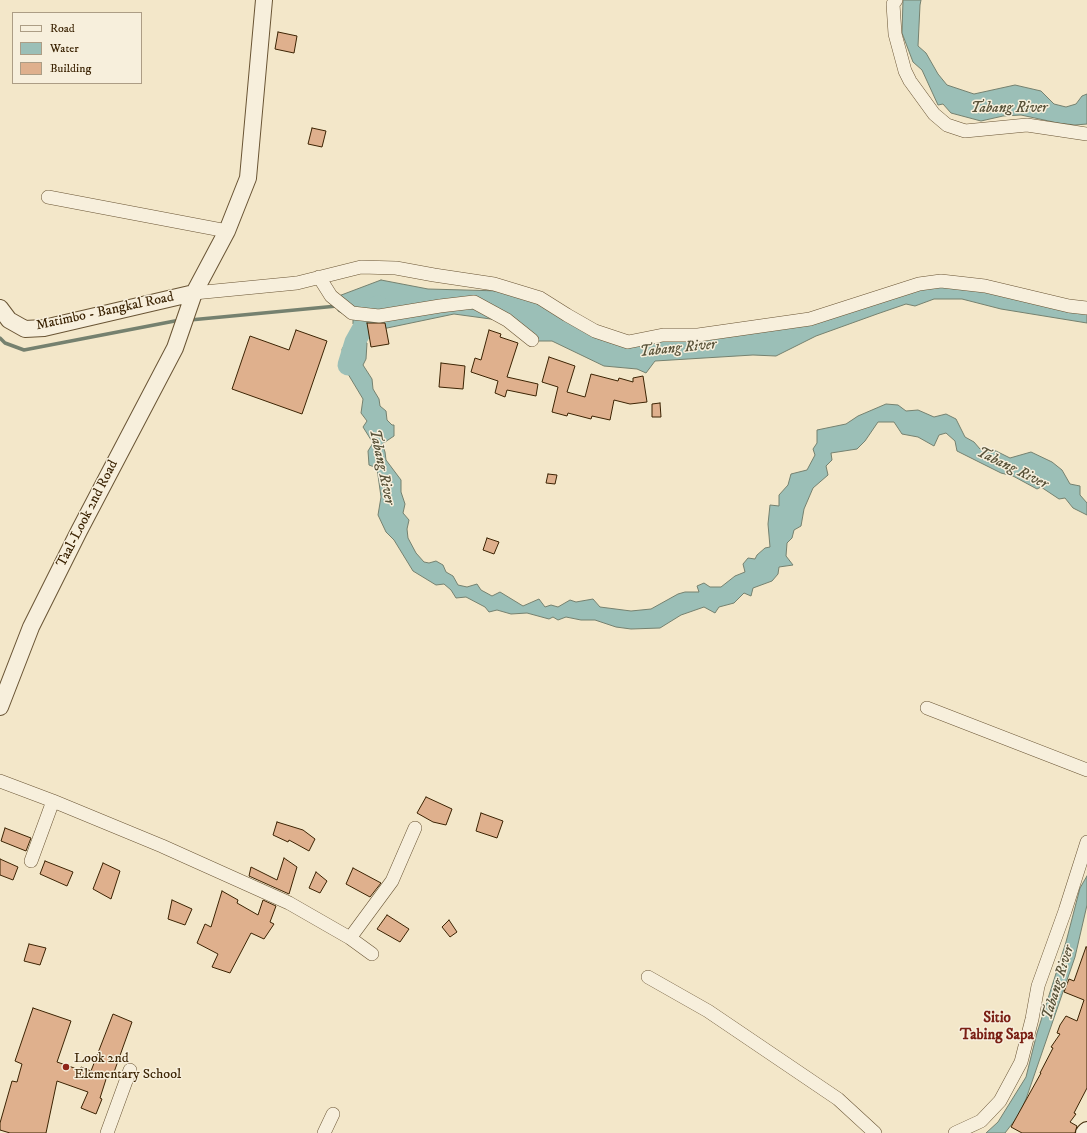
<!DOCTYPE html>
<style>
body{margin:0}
#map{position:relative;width:1087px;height:1133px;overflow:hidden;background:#f3e7c9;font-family:"IM FELL DW Pica",serif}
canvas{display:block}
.legend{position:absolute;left:12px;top:12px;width:130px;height:72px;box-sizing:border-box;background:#f7efdc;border:1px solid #ac9d85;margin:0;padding:5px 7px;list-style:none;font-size:12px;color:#3b2303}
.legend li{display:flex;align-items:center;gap:8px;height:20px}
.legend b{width:20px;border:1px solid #ac9d85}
</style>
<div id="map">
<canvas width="1087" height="1133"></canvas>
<ul class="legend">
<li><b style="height:5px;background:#f7efdc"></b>Road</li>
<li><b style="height:11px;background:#9bbfb7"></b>Water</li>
<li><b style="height:11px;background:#dfb08d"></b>Building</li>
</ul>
</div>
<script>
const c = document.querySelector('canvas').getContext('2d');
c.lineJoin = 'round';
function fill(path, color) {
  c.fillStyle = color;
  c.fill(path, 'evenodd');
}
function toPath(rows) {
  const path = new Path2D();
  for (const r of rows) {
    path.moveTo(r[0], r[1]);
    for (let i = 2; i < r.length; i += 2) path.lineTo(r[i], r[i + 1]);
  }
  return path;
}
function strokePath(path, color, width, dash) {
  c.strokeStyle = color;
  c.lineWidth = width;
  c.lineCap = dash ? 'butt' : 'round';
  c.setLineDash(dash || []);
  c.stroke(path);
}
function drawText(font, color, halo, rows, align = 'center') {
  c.font = font + ' "IM FELL DW Pica",serif';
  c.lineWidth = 3;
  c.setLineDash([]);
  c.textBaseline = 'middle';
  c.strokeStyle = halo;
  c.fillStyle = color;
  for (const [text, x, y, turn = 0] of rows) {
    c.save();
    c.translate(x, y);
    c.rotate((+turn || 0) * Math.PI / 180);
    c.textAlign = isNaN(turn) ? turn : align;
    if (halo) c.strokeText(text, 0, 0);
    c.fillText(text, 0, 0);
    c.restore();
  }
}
const water = toPath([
 [903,0,921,0,920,5,918,46,926,53,938,74,947,85,974,94,1015,85,1041,91,1054,104,1066,107,1076,104,1082,96,1087,94,1087,124,1075,125,1058,123,1021,115,1003,116,981,121,951,113,943,104,938,105,922,70,913,62,902,33,903,0],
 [381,280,428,289,501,291,542,304,598,337,662,341,787,328,873,299,946,284,1087,311,1087,323,1001,309,962,299,934,299,915,306,906,304,877,314,816,336,776,356,753,355,655,361,646,373,637,369,604,366,552,341,539,341,525,333,498,320,454,314,368,332,353,324,353,319,338,311,336,297,381,280],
 [354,336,367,343,366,359,363,365,372,379,373,389,379,399,380,406,386,411,387,420,392,425,394,425,394,436,382,444,385,452,386,460,401,480,401,492,405,504,403,513,409,520,407,529,408,538,416,553,424,562,429,563,436,561,443,565,446,572,453,576,458,585,467,587,477,584,481,590,492,596,500,592,523,606,539,599,545,607,551,605,558,607,570,600,576,602,593,599,600,607,631,611,651,609,678,594,685,592,699,592,697,586,704,583,710,587,721,587,735,576,745,572,743,564,748,558,755,559,757,555,765,548,770,547,768,524,770,505,779,506,779,495,788,485,791,474,807,470,815,455,813,449,817,443,817,430,846,424,858,416,886,404,898,405,906,411,918,410,934,417,946,414,956,419,965,437,974,442,980,449,996,451,1010,458,1031,452,1052,462,1062,470,1070,484,1080,486,1080,495,1087,503,1087,515,1073,508,1065,498,1059,499,1041,487,1037,489,1013,476,1001,473,957,451,955,441,946,433,939,435,934,446,918,437,902,434,894,422,878,422,865,441,857,449,831,453,832,460,826,466,828,475,813,488,804,509,801,526,794,530,792,538,787,543,786,556,793,565,779,567,778,574,772,581,753,588,751,596,744,593,734,603,719,607,715,613,704,607,681,615,660,628,631,629,616,627,595,620,581,620,566,617,558,620,553,617,549,619,527,613,511,614,497,610,489,612,485,607,466,597,456,598,451,590,444,584,436,585,413,571,394,540,386,532,378,515,381,497,377,468,369,465,368,451,373,443,363,427,367,421,361,413,363,399,348,374,343,359,342,349,348,340,354,336],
 [1087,876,1087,905,1075,957,1026,1099,1018,1116,1005,1133,986,1133,998,1122,1026,1077,1037,1033,1066,942,1080,888,1087,876]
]);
const stream = toPath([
 [190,320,337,306],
 [0,338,5,343,24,350,180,320]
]);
const river = toPath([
 [348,365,355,342,374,308,378,306]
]);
const building = toPath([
 [278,32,297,36,294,53,275,49,278,32],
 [312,128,326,131,322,147,308,144,312,128],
 [367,323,385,323,389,344,371,347,367,323],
 [296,330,327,341,302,414,232,389,250,336,289,350,296,330],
 [489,330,501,334,500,337,518,343,507,377,538,384,536,396,507,390,505,397,495,393,498,381,471,372,475,358,481,360,489,330],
 [549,357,575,366,567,392,585,397,591,374,618,381,619,378,633,382,633,378,643,376,647,402,630,404,614,400,610,420,592,416,591,419,568,413,567,416,552,412,558,387,542,382,549,357],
 [441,363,465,366,463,389,439,387,441,363],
 [660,403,661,417,652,417,652,404,660,403],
 [548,474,557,475,555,484,546,483,548,474],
 [487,538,499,542,494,554,483,550,487,538],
 [426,797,452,809,446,825,433,822,417,813,426,797],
 [481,813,503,821,497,838,476,831,481,813],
 [277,822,303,830,315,839,309,851,289,840,288,842,273,835,277,822],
 [5,828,31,838,26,851,1,841,5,828],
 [284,858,297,867,289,894,249,876,251,867,277,880,284,858],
 [0,859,18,867,13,880,0,875,0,859],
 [45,861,73,872,67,886,40,874,45,861],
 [103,863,120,871,111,899,93,889,103,863],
 [353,868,381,883,370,897,346,884,353,868],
 [316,872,327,881,320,893,309,888,316,872],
 [222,891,238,900,237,903,258,915,263,900,276,906,270,922,274,924,264,939,251,933,230,973,212,967,218,954,197,943,205,924,211,927,222,891],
 [172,900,192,909,185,925,168,919,172,900],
 [387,915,409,929,400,942,377,929,387,915],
 [449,920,457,932,450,937,442,927,449,920],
 [29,944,46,948,40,965,24,961,29,944],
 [1086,947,1087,947,1087,1088,1074,1113,1076,1114,1070,1122,1077,1126,1075,1133,1022,1133,1011,1127,1041,1073,1040,1073,1053,1048,1051,1047,1060,1034,1057,1033,1060,1025,1066,1016,1077,1021,1084,1000,1064,992,1069,979,1074,981,1086,947],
 [33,1008,71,1021,57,1062,80,1070,81,1067,91,1071,113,1014,132,1022,113,1075,108,1073,100,1098,102,1099,96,1114,81,1108,88,1092,57,1081,46,1133,10,1133,0,1130,0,1123,12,1081,17,1082,22,1064,15,1061,33,1008]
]);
const minor = toPath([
 [896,0,893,4,895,34,905,71,910,81,934,114,947,125,965,131,1027,125,1087,134],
 [48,197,227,231],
 [319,277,331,296,352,313,379,316,440,306,474,302,507,320,532,340],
 [194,293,297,283,361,267,396,268,434,275,494,284,540,298,567,315,595,331,628,342,663,335,698,335,810,319,919,284,941,281,985,286,1069,306,1087,308],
 [927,708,1087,770],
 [0,781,53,801,162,846,289,903,350,938,372,954],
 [31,861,53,801],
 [350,938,392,881,415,828],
 [648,977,708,1011,838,1099,875,1133],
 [107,1133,130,1070],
 [324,1133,333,1114],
 [955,1133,981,1121,1000,1101,1021,1062,1032,1019,1038,986,1065,911,1087,842]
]);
const tertiary = toPath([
 [0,308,9,320,25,329,44,328,194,293],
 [0,707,31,627,79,531,175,348,194,293,227,231,248,178,264,0]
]);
const secondary = toPath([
 [1085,1133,1087,1131]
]);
const markers = [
 [66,1067,4,"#8f2418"]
];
const streetNames = [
 ["Matimbo - Bangkal Road",105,312,-12],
 ["Taal-Look 2nd Road",88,514,-63]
];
const poiNames = [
 ["Look 2nd",74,1059],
 ["Elementary School",74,1075]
];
const waterNames = [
 ["Tabang River",1009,109],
 ["Tabang River",678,349,-6],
 ["Tabang River",381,467,78],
 ["Tabang River",1012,469,26],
 ["Tabang River",1059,983,-73]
];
const neighbourhoodNames = [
 ["Sitio",997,1019],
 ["Tabing Sapa",997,1036]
];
fill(water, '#9bbfb7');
strokePath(water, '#75816f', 1);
strokePath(stream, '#75816f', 3.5);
strokePath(river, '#9bbfb7', 21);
fill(building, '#dfb08d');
strokePath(building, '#3b2303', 1);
strokePath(minor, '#695434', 14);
strokePath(tertiary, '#695434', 18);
strokePath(secondary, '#3b2303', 20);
strokePath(minor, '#f7efdc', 13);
strokePath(tertiary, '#f7efdc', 16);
strokePath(secondary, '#f7efdc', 18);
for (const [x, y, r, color] of markers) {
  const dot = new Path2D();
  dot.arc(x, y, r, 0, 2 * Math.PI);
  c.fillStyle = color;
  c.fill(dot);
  strokePath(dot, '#f7efdc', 1.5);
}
drawText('14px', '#3b2303', '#f7efdc', streetNames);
drawText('14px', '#3b2303', '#f7efdc', poiNames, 'left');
drawText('italic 15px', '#585239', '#f7efdc', waterNames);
drawText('bold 15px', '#7a1f14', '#f7efdc', neighbourhoodNames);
</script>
